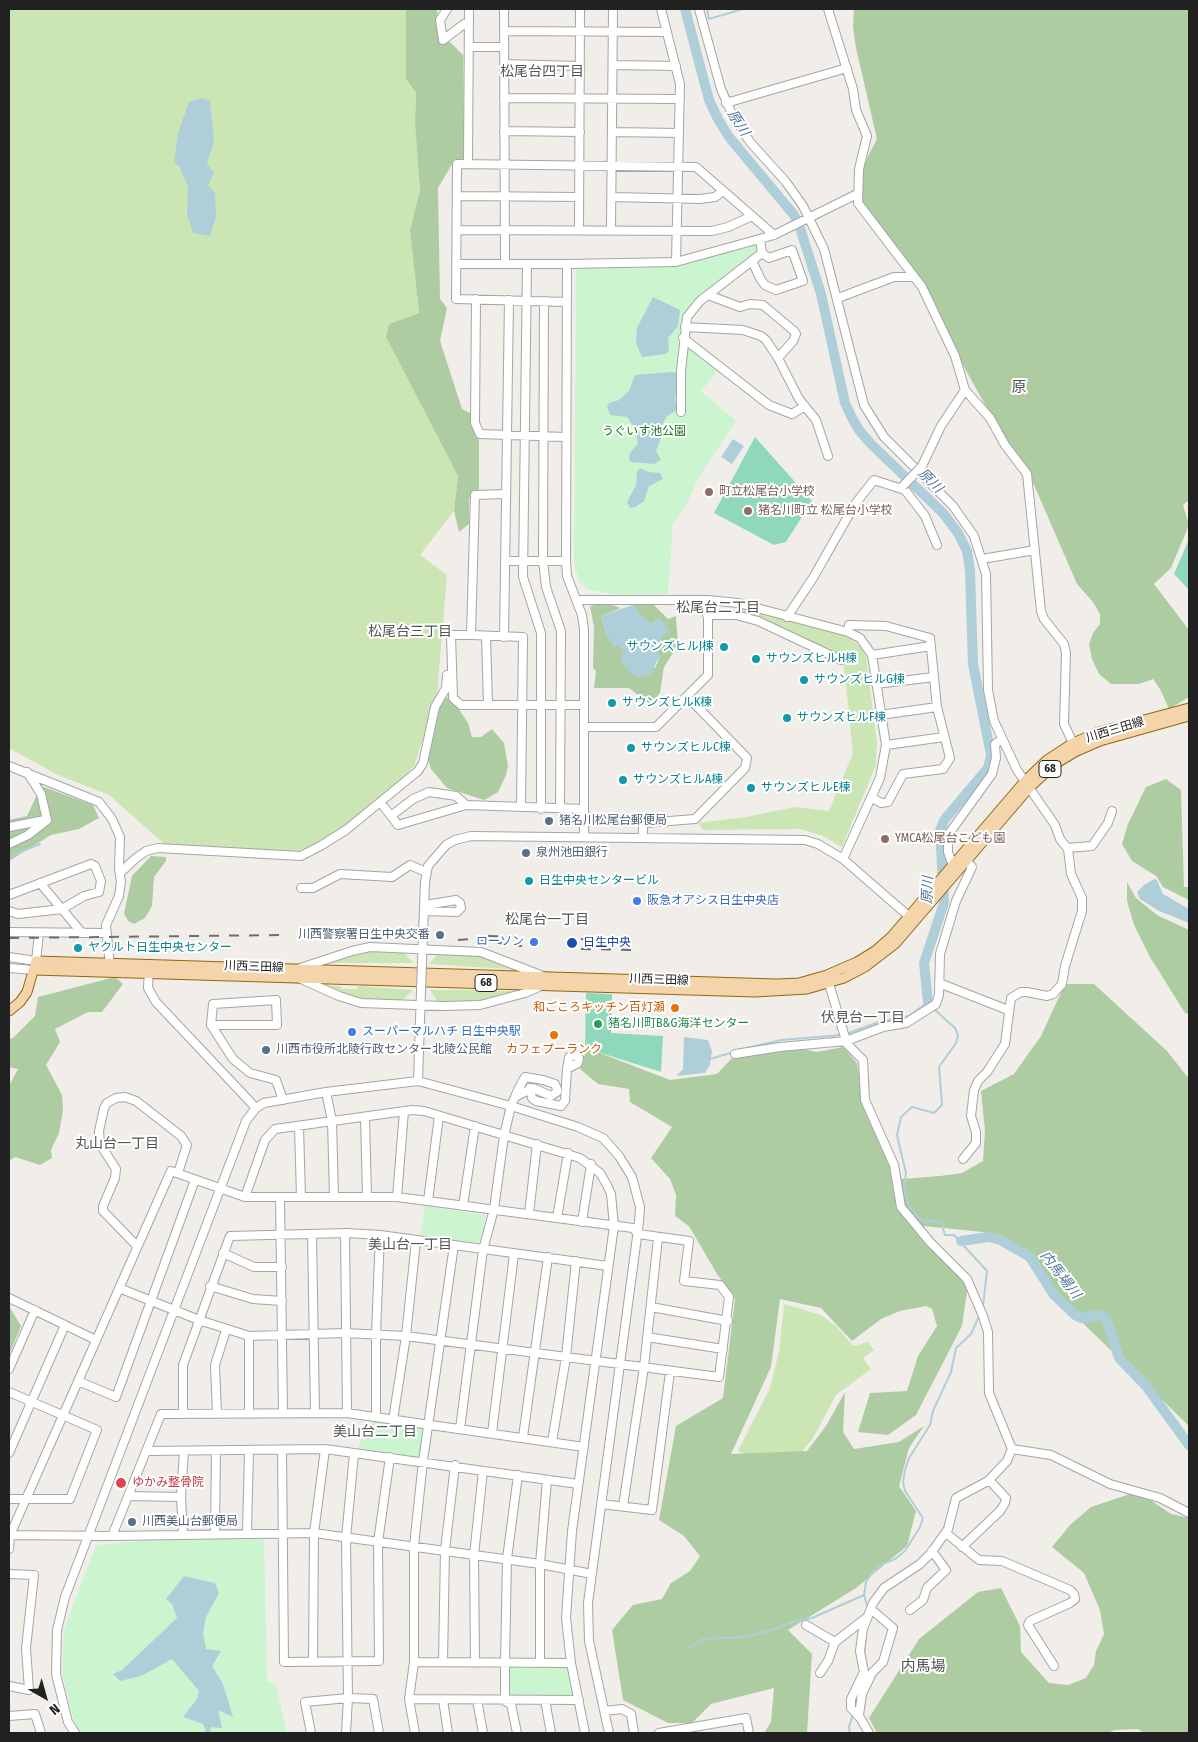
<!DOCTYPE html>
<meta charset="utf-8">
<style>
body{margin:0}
#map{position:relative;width:1198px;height:1742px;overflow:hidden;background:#f1eee9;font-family:"Fira Sans Condensed",sans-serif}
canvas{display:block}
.frame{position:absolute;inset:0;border:10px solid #212121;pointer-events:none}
.north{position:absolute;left:20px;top:1672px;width:50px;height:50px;-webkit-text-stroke:4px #fff;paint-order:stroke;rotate:142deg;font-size:14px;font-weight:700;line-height:20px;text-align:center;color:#212121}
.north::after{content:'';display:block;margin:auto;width:18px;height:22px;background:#212121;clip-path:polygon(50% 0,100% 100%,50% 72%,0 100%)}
</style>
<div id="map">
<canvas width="1198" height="1742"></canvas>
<div class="frame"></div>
<div class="north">N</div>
</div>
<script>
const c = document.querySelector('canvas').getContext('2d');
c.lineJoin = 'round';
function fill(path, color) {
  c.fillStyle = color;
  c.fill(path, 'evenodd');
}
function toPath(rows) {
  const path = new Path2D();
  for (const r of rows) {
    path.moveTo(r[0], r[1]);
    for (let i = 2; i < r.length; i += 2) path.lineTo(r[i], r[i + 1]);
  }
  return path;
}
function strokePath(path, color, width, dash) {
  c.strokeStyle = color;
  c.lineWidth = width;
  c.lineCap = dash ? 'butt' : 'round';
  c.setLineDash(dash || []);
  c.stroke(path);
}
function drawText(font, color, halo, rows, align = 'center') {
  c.font = font + ' "Fira Sans Condensed","Noto Sans JP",sans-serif';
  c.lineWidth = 4;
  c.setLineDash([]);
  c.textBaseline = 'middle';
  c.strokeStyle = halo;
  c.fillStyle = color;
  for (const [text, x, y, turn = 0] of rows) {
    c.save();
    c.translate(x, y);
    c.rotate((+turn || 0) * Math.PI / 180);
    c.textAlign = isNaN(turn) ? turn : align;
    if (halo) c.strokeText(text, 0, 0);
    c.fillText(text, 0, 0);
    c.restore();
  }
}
const grass = toPath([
 [9,9,406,9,406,79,416,93,415,124,420,190,410,230,419,313,389,324,386,337,458,476,454,511,420,555,447,575,437,696,414,766,352,829,288,855,170,849,109,795,58,775,9,748],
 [738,607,846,635,860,646,866,657,877,743,876,765,842,847,823,836,800,829,703,830,698,823,746,817,795,807,829,811,853,753,843,657,784,628,737,610],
 [371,951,403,952,414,963,321,963],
 [439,953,478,955,522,970,429,964],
 [321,985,340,986,343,989,356,989,359,986,413,990,402,1001,368,1000],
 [430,990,472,990,520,991,485,1001,468,1003,438,1002],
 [784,1304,821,1315,837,1327,853,1346,868,1342,874,1350,863,1358,871,1369,836,1395,813,1438,785,1472,738,1451,770,1388,779,1352]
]);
const forest = toPath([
 [406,9,437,9,440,42,450,42,463,55,464,158,452,164,438,188,440,299,447,308,440,341,462,409,472,414,479,440,479,489,469,498,469,524,459,532,454,511,458,476,386,337,389,324,419,313,410,230,420,190,415,124,416,93,406,79],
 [854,9,1189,9,1189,500,1183,505,1189,525,1171,568,1154,584,1189,630,1189,697,1169,709,1160,689,1153,679,1139,684,1111,684,1099,674,1092,659,1089,644,1093,633,1100,624,1100,614,1093,602,1077,584,1028,471,1006,442,959,358,927,287,862,207,860,196,862,168,877,139,856,48,853,27],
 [606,603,621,608,601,616,606,633,614,646,619,645,623,650,623,656,655,668,660,656,653,651,661,643,660,639,664,634,657,619,651,624,648,623,640,616,633,605,654,605,668,619,676,616,678,645,664,667,660,693,650,704,629,688,594,688,596,671,593,668,594,627,590,606],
 [437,695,452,699,468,723,472,737,481,737,492,729,504,743,508,766,506,775,498,792,488,798,484,800,447,788,431,769,429,762,420,754],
 [1166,779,1181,790,1184,887,1189,887,1189,900,1163,887,1156,876,1132,861,1122,844,1128,824,1146,787],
 [41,786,93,805,99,818,79,829,51,835,9,861,9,820,27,816],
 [151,856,166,857,166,861,154,877,152,906,145,918,134,924,128,921,124,914,132,876],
 [1127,882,1136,898,1157,915,1189,930,1189,1014,1185,1013,1150,957,1134,925,1127,901],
 [115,977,123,984,102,1012,88,1012,55,1029,60,1042,46,1065,62,1095,63,1111,59,1133,51,1150,52,1158,40,1165,15,1157,9,1161,9,1086,18,1069,9,1067,9,1039,13,1038,35,1016,38,997],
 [1065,984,1094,984,1167,1051,1189,1079,1189,1426,1060,1301,1041,1271,1028,1259,983,1232,913,1225,968,1285,962,1326,916,1415,888,1435,858,1432,870,1393,907,1391,918,1356,937,1326,932,1309,926,1306,900,1311,881,1319,852,1341,821,1308,780,1299,771,1367,731,1454,807,1451,826,1426,845,1392,843,1432,854,1449,899,1442,924,1426,909,1448,899,1486,916,1511,907,1546,856,1588,788,1630,812,1654,807,1733,764,1733,771,1722,774,1688,711,1704,692,1723,668,1723,623,1700,612,1630,633,1605,662,1599,671,1583,690,1571,700,1556,684,1536,659,1520,676,1426,723,1398,735,1299,717,1274,689,1226,675,1216,676,1195,670,1179,651,1158,672,1127,630,1102,629,1089,598,1084,580,1069,587,1048,670,1080,717,1074,734,1056,792,1047,817,1052,843,1047,857,1063,862,1095,881,1140,902,1179,940,1176,962,1173,983,1161,985,1131,981,1091,1014,1074,1041,1036],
 [9,1306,21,1326,9,1355],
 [1130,1494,1149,1499,1171,1514,1189,1518,1189,1733,1144,1733,1138,1729,1114,1730,1108,1733,877,1733,869,1718,919,1639,978,1592,1001,1588,1020,1626,1021,1652,1049,1683,1068,1685,1086,1678,1094,1665,1096,1651,1104,1634,1100,1610,1084,1573,1052,1547,1070,1525,1091,1507]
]);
const park = toPath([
 [754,244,758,249,753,256,698,299,684,316,681,338,718,370,701,391,736,421,699,477,686,505,673,524,668,594,611,594,587,589,580,583,574,565,576,270,585,267,674,267],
 [425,1206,486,1215,480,1243,421,1236],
 [372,1421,425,1428,420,1458,359,1450,362,1426,371,1427],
 [186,1537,264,1539,267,1681,276,1685,287,1733,81,1733,74,1721,62,1673,64,1629,96,1545],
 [507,1665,568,1666,573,1698,507,1699]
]);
const pitch = toPath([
 [755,437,812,501,786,542,774,545,714,513],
 [1189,539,1189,590,1174,574],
 [586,993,612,994,611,1033,663,1036,661,1072,585,1048]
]);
const water = toPath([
 [203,98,210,101,214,142,207,163,214,173,208,185,215,193,216,217,210,236,193,233,187,214,188,186,179,166,174,163,178,133,189,102],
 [653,297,680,310,678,326,668,338,669,350,666,354,642,357,636,343,637,328],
 [672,372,677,373,679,376,675,399,677,410,667,416,662,425,659,433,661,438,656,451,661,460,654,464,631,462,629,458,630,453,638,443,635,429,627,417,610,415,607,407,609,403,619,400,629,391,635,375],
 [733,439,744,446,732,464,721,457],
 [640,468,649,472,660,473,663,479,649,486,644,501,635,507,630,508,627,502,636,485,637,472],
 [633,605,639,615,643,616,651,624,660,617,669,631,664,634,660,639,661,642,653,651,661,656,656,662,652,674,636,678,621,662,623,650,619,645,614,647,606,633,601,616],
 [1154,879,1157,880,1163,894,1189,909,1189,923,1159,911,1140,899,1137,892,1144,885],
 [684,1037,708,1040,712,1051,710,1065,705,1073,676,1076,683,1069],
 [184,1576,215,1583,219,1593,206,1617,203,1633,206,1649,221,1651,212,1666,223,1684,233,1717,218,1710,222,1728,211,1727,210,1733,206,1732,203,1724,183,1717,197,1699,199,1691,172,1659,141,1676,120,1681,113,1674,122,1670,177,1618,172,1604,166,1599]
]);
const stream = toPath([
 [707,9,709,19,743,9],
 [9,857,40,844],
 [934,1009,955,1028,958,1035,956,1043,939,1067,942,1105,934,1113,912,1107,901,1117,897,1135,906,1173,904,1189,912,1213,922,1220,941,1222,945,1235,954,1235,987,1271,983,1306],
 [846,1034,879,1022,909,1016,928,1002,930,1005],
 [743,1049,781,1040,842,1035],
 [710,1059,734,1052],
 [868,1609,864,1595,866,1582,871,1574,880,1565,895,1559,905,1551,920,1527,923,1518,905,1491,903,1482,905,1470,909,1458,930,1425,933,1411,951,1372,956,1348,971,1334,979,1316],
 [691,1647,703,1639,746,1637,778,1628,792,1622,812,1618,864,1595],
 [864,1655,866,1638],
 [855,1707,856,1697],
 [850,1733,849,1727,853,1714]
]);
const river = toPath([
 [685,9,709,100,718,119,729,137,794,215,800,228,821,294,845,403,852,418,859,430,871,444,943,513,958,533,967,551,970,571,973,664,991,755,988,768,945,819,940,830,944,903,924,963,928,1002],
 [961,1241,989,1237,1000,1240,1030,1257,1054,1295,1075,1315,1081,1318,1100,1315,1106,1319,1119,1358,1146,1386,1189,1445]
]);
const minor = toPath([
 [447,9,440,20,443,40,464,24,469,23],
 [504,9,505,264],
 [661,9,680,84,676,262],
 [699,9,721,89,732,114,750,142,786,182,803,206,824,249,864,405,884,437,953,506,974,536,986,574,988,690,994,721,1017,770,1055,825,1060,839,1068,849,1071,874,1082,898,1082,911,1065,966,1062,984,1053,994,1047,996,1027,992,1021,992,1011,998,1005,1044,987,1072,978,1081,974,1090,971,1116,976,1132,976,1143,963,1159],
 [828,9,853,89,856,110,867,136,859,169,858,203,922,287,955,356,965,390,990,418,1005,445,1027,474,1041,611,1044,619,1064,644,1066,653,1064,724,1073,743],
 [504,31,667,32],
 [469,47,504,47],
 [504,64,580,66],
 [613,65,676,66],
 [504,98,680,99],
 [726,103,847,68],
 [504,131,580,132],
 [612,132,679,133],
 [468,164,469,9],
 [457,196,579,197],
 [612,197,700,199,715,197,723,191],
 [457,230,712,231,728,227,752,216],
 [579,230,580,9],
 [611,230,613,9],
 [752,261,761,280,765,285,776,290,803,281,792,250,769,258,762,253],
 [457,264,567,264],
 [527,264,523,577,541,633,541,809],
 [708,295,740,307,750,304,763,305,794,331,796,334,793,341,778,358],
 [838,298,894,277,914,277],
 [476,299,475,423,480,434,566,437],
 [544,301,543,561,546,587,561,631,560,808],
 [567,302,456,299,457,164,696,167,774,235],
 [685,327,743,330,761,336,766,340,778,358,799,399,816,420,828,456],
 [683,338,769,405,792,414,805,406],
 [681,412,681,371,687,317,700,301,762,253,760,240],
 [922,466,941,426,965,390],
 [506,494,475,495,471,635,451,635,453,698,461,705,584,705],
 [982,559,1035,550],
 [506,561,566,561],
 [577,600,708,600,738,603,848,632,860,638,872,655,886,745,880,778,843,859],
 [707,615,736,615,758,621,841,660],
 [787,617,813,578,855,504,874,480,905,490,925,516,937,545],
 [848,632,849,625,886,626,930,638,937,707,950,758,943,769,903,774,888,802,881,803,871,797],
 [471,635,523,637,521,807],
 [486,636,488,705],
 [504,637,509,300],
 [872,655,931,646],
 [876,684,934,677],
 [880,715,937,707],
 [584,727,656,727,708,675,708,600],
 [886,745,944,737],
 [9,766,99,802,112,819,120,837,119,869,121,882,119,896,106,925,110,967],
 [27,772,41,794,47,820],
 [384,807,398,825,466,805,584,809],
 [391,816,413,799,429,792,456,796,466,805],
 [9,827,45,820],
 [584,836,584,630,582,615,567,576,566,561,567,264,676,262,774,235,857,194],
 [643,837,643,826,645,823,695,819,745,768,747,758,687,696],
 [9,844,28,835,47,820],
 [1067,848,1092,846,1108,823,1112,811],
 [953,866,948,852,948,835,992,774,996,758,995,744,1002,739],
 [120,873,136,858,146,851,158,848,301,856,322,845,346,830,418,771,423,763,435,707,446,688,447,675,452,676],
 [40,883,82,933],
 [301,888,313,888,340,874,392,877,410,865,426,872],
 [9,895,91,864,95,866,101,881,99,892,84,896,62,909,18,914,9,911],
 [425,911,457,912,461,908,460,903,456,900,425,905],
 [9,932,106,933],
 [9,957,36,961,39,933],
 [422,962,425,882,428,866,446,845,455,840,471,836,805,840,818,844,843,859,912,919],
 [9,968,34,970],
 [300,968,352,951,370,947,481,952,543,976],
 [149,969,148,988,156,1002,256,1108],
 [827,977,847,1044,863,1060,865,1100,894,1165,901,1207,930,1242,967,1279,983,1316,988,1332,989,1393,1012,1449,1007,1461,988,1481,956,1498,948,1529,931,1553,920,1564,884,1588,873,1603,863,1629,860,1651,864,1672,851,1699,851,1708,861,1719,869,1733],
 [301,979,339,996,361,1003,444,1006,480,1005,525,993,543,985],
 [939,983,1008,1010],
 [211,1025,277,1025,276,1000,213,1004,211,1025,233,1059,250,1073,276,1080,283,1100],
 [735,1054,780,1047,846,1041,883,1027,906,1023,936,1004,939,995,940,954,956,901,972,867,963,856],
 [418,1081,421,991],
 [530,1088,532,1098,536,1101,561,1106,565,1101,567,1069,568,1064,569,1057,576,1055,579,1058,578,1063,567,1069],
 [326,1092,332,1121,334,1197],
 [365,1117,367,1196],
 [299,1127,301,1197],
 [245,1197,265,1140,275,1129,412,1110,424,1111,580,1158,600,1173,607,1185,611,1194,614,1226,572,1531,566,1618,571,1663,585,1733],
 [397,1197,404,1111],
 [280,1198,283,1413],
 [428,1201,439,1116],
 [463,1206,475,1126],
 [529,1214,537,1144],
 [557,1218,568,1153],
 [582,1222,591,1164],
 [345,1233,347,1413],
 [312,1234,315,1412],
 [137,1246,103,1211,103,1206,115,1178,116,1169,100,1144,99,1131,104,1108,107,1103,116,1098,125,1097,136,1101,181,1136,187,1145,178,1173],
 [223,1253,254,1267,282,1267],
 [210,1286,253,1299,282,1301],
 [9,1298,65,1325,9,1453],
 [651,1307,728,1321],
 [65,1325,96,1340],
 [249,1336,249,1413],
 [647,1337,723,1349],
 [9,1369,35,1310],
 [78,1381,116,1397,195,1180],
 [9,1392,97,1430,70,1499,9,1499],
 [217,1413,215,1365,226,1330],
 [183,1414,183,1365,230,1236,347,1233,380,1235,454,1245],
 [376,1417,376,1333,380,1235],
 [393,1420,406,1336,416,1241],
 [460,1429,483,1250,494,1209,504,1136,511,1106,515,1097,517,1092,525,1077,543,1080,555,1084,557,1089,557,1092,551,1096,533,1088,515,1097],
 [492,1433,514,1254],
 [523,1437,548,1257],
 [552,1442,566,1357,576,1261],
 [1012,1449,1051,1455,1110,1484,1160,1498,1189,1513],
 [282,1450,284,1662,379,1661,378,1542,390,1457],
 [147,1451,325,1449,578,1484],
 [128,1496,181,1497],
 [601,1504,652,1510,670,1372],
 [623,1506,644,1367,658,1238],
 [215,1533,216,1451],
 [247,1533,249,1450],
 [946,1533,979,1560,1002,1561,1070,1590,1074,1594,1075,1599,1070,1603,1030,1621,1028,1625,1054,1666],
 [183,1534,181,1497,184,1451],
 [9,1535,112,1536,314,1533,540,1564,592,1574],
 [112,1536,161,1414,347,1413,584,1447],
 [962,1547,1000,1511,1005,1503,1006,1498,989,1480],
 [9,1549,10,1535,26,1499,171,1171,245,1197,397,1197,633,1228,638,1234,689,1241,684,1281,720,1285,729,1297,719,1377,406,1336,345,1333,249,1336,199,1320,119,1288],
 [9,1574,34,1575,26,1648,29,1690,9,1686],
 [910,1610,923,1600,927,1588,946,1570,932,1551],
 [806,1625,835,1642],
 [313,1662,314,1533,325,1449],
 [414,1662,571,1663],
 [443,1662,445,1550,455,1465],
 [540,1662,540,1564,547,1480],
 [475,1663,474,1555,483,1471],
 [820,1673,828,1661,835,1642,866,1618],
 [409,1699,579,1700],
 [443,1700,448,1733],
 [477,1700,483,1733],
 [545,1700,551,1733],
 [605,1711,622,1709,631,1714,634,1733],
 [859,1715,862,1694,872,1673,883,1662,893,1628,872,1610],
 [9,1716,35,1714,41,1733],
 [75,1733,68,1722,56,1674,57,1630,65,1597,246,1121,256,1108,264,1103,326,1092,418,1081,511,1106,578,1127,603,1138,619,1156,632,1177,640,1207,639,1222,588,1603,589,1641,609,1733],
 [311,1733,305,1702,348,1698,373,1699,379,1733],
 [346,1733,348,1698,346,1538,354,1454],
 [415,1733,409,1699,414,1662,414,1546,423,1461,454,1245,608,1266],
 [517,1733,511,1704,505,1701,505,1663,507,1559,518,1475],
 [659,1733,746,1718,749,1733]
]);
const major = toPath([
 [34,970,755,992,807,989,844,978,865,967,895,944,1029,788,1055,764,1075,752,1100,741,1189,716],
 [9,1011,20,1002,27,992,36,961,777,984,799,983,827,975,857,962,875,951,892,936,1025,781,1047,760,1073,743,1099,732,1189,708]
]);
const rail = toPath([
 [488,936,522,937],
 [9,938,286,935],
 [581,939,636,941],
 [458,940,470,939,522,946],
 [581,949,636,950]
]);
const minorBridge = toPath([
 [903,486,922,466],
 [421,991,422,962]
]);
const markers = [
 [709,492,5,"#8d6e63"],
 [748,511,5,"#8d6e63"],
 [724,647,5,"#0f9aa8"],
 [756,659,5,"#0f9aa8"],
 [804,680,5,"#0f9aa8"],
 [612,703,5,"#0f9aa8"],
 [787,718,5,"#0f9aa8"],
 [631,748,5,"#0f9aa8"],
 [623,780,5,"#0f9aa8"],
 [751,788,5,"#0f9aa8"],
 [549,821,5,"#5c6f8a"],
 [885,839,5,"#8d6e63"],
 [526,853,5,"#5c6f8a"],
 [529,881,5,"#0f9aa8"],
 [637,901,5,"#3f7fe0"],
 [440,935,5,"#5c6f8a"],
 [534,942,5,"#3f7fe0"],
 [572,943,6,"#1a4fb4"],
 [78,948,5,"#0f9aa8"],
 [675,1008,5,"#e8710a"],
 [598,1024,5,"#2e9e5b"],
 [352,1032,5,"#3f7fe0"],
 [554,1035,5,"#e8710a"],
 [266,1050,5,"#5c6f8a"],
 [121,1483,6,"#e0444e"],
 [132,1522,5,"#5c6f8a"]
];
const shields = [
 [1050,769,22],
 [486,983,22]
];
const shieldNames = [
 ["68",1050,769],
 ["68",486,983]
];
const parkNames = [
 ["うぐいす池公園",644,432]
];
const educationNames = [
 ["町立松尾台小学校",719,492],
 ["猪名川町立 松尾台小学校",758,511],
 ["YMCA松尾台こども園",895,839]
];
const cultureNames = [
 ["サウンズヒルJ棟",714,647,"right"],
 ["サウンズヒルH棟",766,659],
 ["サウンズヒルG棟",814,680],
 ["サウンズヒルK棟",622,703],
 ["サウンズヒルF棟",797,718],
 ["サウンズヒルC棟",641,748],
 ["サウンズヒルA棟",633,780],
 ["サウンズヒルE棟",761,788],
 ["日生中央センタービル",539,881],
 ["ヤクルト日生中央センター",88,948]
];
const streetNames = [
 ["川西三田線",1115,730,-17],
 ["川西三田線",254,967,2],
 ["川西三田線",659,980,2]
];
const serviceNames = [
 ["猪名川松尾台郵便局",559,821],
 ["泉州池田銀行",536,853],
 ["川西警察署日生中央交番",430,935,"right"],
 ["川西市役所北陵行政センター北陵公民館",276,1050],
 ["川西美山台郵便局",142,1522]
];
const shopNames = [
 ["阪急オアシス日生中央店",647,901],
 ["ローソン",524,942,"right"],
 ["スーパーマルハチ 日生中央駅",362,1032]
];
const transitNames = [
 ["日生中央",583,943]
];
const foodNames = [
 ["和ごころキッチン百灯瀬",665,1008],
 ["カフェプーランク",554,1050,"center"]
];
const leisureNames = [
 ["猪名川町B&G海洋センター",608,1024]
];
const healthNames = [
 ["ゆかみ整骨院",132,1483]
];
const neighbourhoodNames = [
 ["松尾台四丁目",542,72],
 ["松尾台二丁目",718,608],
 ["松尾台三丁目",410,632],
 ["松尾台一丁目",547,920],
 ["伏見台一丁目",863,1018],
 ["丸山台一丁目",117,1144],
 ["美山台一丁目",410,1245],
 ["美山台二丁目",375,1432]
];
const waterNames = [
 ["原川",738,123,57],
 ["原川",930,481,44],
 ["原川",928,890,-88],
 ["内馬場川",1060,1275,52]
];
const quarterNames = [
 ["原",1019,388],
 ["内馬場",923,1667]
];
fill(grass, '#cce5b4');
fill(forest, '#aecca2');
fill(park, '#cbf5cf');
fill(pitch, '#8fd8bc');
fill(water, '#aecfda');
strokePath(stream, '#aecfda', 2);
strokePath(river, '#aecfda', 10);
strokePath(minor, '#a5a5a5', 10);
strokePath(major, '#91670e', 11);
strokePath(minor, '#fff', 8);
strokePath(major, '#f4d5ab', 9);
strokePath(rail, '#6f6f6f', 2, [10, 10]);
strokePath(minorBridge, '#a5a5a5', 10, []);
strokePath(minorBridge, '#fff', 8);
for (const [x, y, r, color] of markers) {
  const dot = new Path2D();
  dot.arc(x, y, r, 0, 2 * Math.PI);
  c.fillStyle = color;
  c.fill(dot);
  strokePath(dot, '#fff', 2);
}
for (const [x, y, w] of shields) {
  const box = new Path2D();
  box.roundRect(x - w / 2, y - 8.5, w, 17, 4);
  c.fillStyle = '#fff';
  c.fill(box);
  strokePath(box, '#212121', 1);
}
drawText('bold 11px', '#212121', null, shieldNames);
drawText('12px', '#167820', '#fff', parkNames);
drawText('12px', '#785e54', '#fff', educationNames, 'left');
drawText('12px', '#0d838f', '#fff', cultureNames, 'left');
drawText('12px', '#212121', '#fff', streetNames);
drawText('12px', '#4e5e75', '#fff', serviceNames, 'left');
drawText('12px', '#366cbe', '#fff', shopNames, 'left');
drawText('12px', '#164399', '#fff', transitNames, 'left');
drawText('12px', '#c56008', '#fff', foodNames, 'right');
drawText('12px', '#27864d', '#fff', leisureNames, 'left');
drawText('12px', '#be3a42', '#fff', healthNames, 'left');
drawText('14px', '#545454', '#fff', neighbourhoodNames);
drawText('italic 14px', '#5279a1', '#fff', waterNames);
drawText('15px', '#545454', '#fff', quarterNames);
</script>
